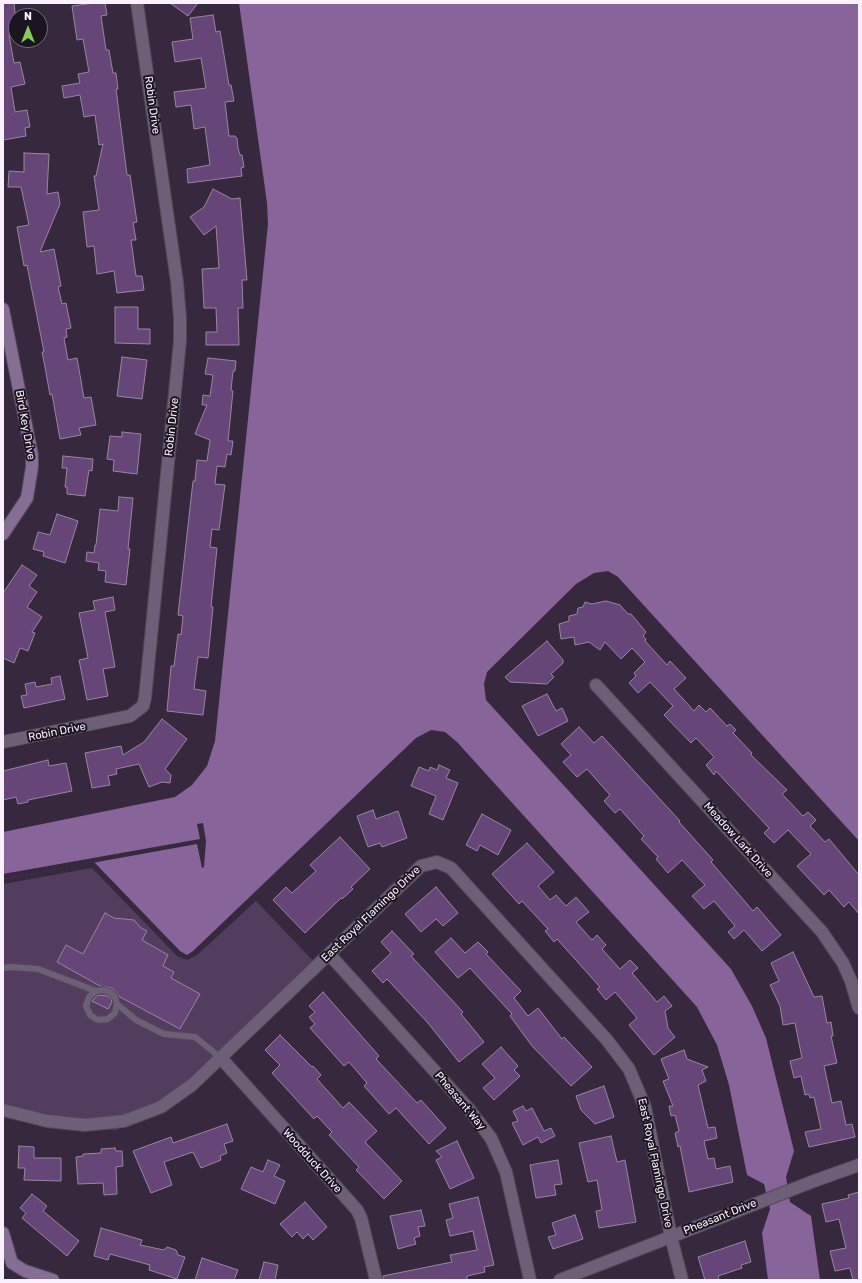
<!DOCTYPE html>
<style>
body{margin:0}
#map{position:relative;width:862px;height:1283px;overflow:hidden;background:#36293d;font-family:Rubik,sans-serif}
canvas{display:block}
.frame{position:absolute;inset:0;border:4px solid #f9f1fe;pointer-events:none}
.north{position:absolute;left:8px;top:8px;width:40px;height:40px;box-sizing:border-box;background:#1a151e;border:1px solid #736d78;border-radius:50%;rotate:0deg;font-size:11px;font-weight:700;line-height:16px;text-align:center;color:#f9f1fe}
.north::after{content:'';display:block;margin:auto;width:14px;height:18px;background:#88cf49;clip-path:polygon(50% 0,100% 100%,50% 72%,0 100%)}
</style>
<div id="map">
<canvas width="862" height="1283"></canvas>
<div class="frame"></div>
<div class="north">N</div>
</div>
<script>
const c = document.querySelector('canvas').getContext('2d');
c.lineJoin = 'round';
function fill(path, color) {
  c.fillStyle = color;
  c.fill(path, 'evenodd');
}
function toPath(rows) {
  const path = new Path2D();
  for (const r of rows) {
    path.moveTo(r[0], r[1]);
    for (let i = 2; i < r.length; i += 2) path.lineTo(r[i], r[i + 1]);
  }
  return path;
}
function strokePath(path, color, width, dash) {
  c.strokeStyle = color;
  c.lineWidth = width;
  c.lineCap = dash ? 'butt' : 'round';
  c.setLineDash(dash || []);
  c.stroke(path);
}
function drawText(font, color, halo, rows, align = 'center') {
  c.font = font + ' Rubik,sans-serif';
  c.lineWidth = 4;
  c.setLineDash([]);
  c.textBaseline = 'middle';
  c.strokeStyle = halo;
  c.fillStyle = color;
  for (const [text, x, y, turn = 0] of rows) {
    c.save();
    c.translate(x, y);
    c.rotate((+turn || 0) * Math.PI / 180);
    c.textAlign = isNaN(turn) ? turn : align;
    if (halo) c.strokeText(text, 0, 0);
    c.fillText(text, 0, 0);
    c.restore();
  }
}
const green = toPath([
 [92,868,177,956,187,960,197,955,256,901,318,966,151,1114,116,1130,37,1122,3,1111,3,884]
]);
const water = toPath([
 [239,3,859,3,859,841,628,588,618,577,608,571,594,573,576,584,487,672,484,684,486,700,731,969,752,1006,766,1038,794,1151,786,1177,790,1202,811,1216,820,1280,768,1280,762,1233,770,1209,764,1184,747,1175,729,1085,717,1045,697,1007,457,742,445,732,431,730,416,738,193,951,187,955,180,951,94,862,3,879,3,832,175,797,192,785,207,766,215,741,268,224,267,203]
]);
const pier = toPath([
 [203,823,206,841,204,867,202,868,197,844,3,879,3,874,200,839,197,824]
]);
const building = toPath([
 [3,3,14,3,16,22,11,23,13,34,9,35,14,63,20,62,25,84,11,87,15,112,27,110,30,127,25,128,26,136,3,140,3,3],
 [94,3,105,3,107,15,101,16,106,50,109,50,113,73,116,73,118,89,116,89,127,175,130,175,137,222,133,223,136,240,131,240,136,276,142,276,144,290,117,293,114,271,97,274,94,246,87,247,83,212,99,210,94,176,96,176,103,144,99,145,95,115,84,117,80,95,64,98,62,86,80,83,78,74,89,72,83,39,77,40,72,6,94,3],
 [170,3,198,3,188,16,170,3],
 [213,15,216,32,220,31,229,85,231,85,234,101,225,102,229,136,235,136,237,138,238,148,240,155,242,155,244,167,241,168,242,176,188,183,187,169,210,165,205,127,194,129,191,105,176,107,174,92,206,88,201,58,175,62,172,42,193,39,190,18,213,15],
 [24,153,49,154,47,194,58,192,60,204,40,252,54,249,61,286,58,287,62,304,66,303,71,328,66,329,67,337,64,338,68,360,77,358,84,398,91,397,96,425,79,428,81,435,60,439,52,394,50,395,45,367,42,352,44,352,27,265,24,266,17,227,29,225,21,187,8,187,9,171,24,172,24,153],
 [213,189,232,199,240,198,247,280,242,280,243,308,238,308,239,345,206,345,206,332,217,332,216,308,204,308,202,269,219,268,216,226,204,235,190,217,204,207,213,189],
 [115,307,138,307,138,329,150,329,150,344,115,343,115,307],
 [122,357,147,360,142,399,117,396,122,357],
 [208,358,236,361,235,371,233,371,231,390,233,391,228,441,233,441,231,455,227,454,225,467,217,466,215,484,225,485,219,530,212,529,210,547,217,548,211,607,213,607,208,658,198,657,194,689,206,691,203,715,167,711,171,666,174,666,178,634,181,635,183,616,178,615,193,481,195,481,197,460,207,461,210,440,195,434,207,405,202,405,203,395,210,396,213,375,205,374,208,358],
 [122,432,141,434,137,474,113,471,114,460,107,459,110,436,122,437,122,432],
 [63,456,93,459,92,471,89,470,85,496,67,494,67,487,65,487,67,468,62,468,63,456],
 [119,497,133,498,128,549,130,549,126,585,105,582,106,571,98,570,99,563,86,561,87,552,94,553,95,545,96,545,100,509,118,511,119,497],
 [57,514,78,521,65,563,43,556,44,552,33,549,38,532,50,535,57,514],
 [22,565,37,575,29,586,37,592,27,607,42,617,32,632,35,633,28,651,20,648,14,663,3,658,3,593,22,565],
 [113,597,115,610,105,612,115,667,103,669,108,696,87,700,79,660,88,658,79,613,95,610,93,601,113,597],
 [606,601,620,605,628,614,631,614,646,632,643,636,646,639,645,641,667,665,670,661,686,678,674,689,694,711,699,705,706,712,710,708,727,726,730,724,736,730,733,733,752,753,751,755,787,790,782,794,803,816,808,812,816,820,810,826,825,842,829,839,859,875,859,914,849,902,844,907,829,890,824,895,797,866,811,854,788,830,774,843,764,833,769,828,716,771,714,775,706,765,714,757,696,738,691,743,664,715,673,706,650,682,638,693,629,683,636,676,634,673,645,662,632,648,621,659,605,642,600,650,589,642,575,645,574,637,561,639,559,624,569,621,569,616,577,614,578,608,583,607,585,602,592,604,606,601],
 [547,641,563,660,563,663,551,674,554,677,547,684,510,682,505,677,547,641],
 [60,676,65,699,24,708,21,696,27,695,25,684,35,682,36,687,52,684,51,678,60,676],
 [547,694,556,711,562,708,568,721,538,736,522,706,547,694],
 [162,719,187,739,165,769,171,775,170,783,162,782,149,787,139,764,116,769,117,774,108,776,110,785,92,788,85,753,121,746,123,755,144,742,162,719],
 [579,727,594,743,602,736,680,821,679,822,713,860,711,862,753,911,757,907,781,935,762,951,744,930,734,939,728,932,735,926,714,901,704,909,692,896,705,885,682,860,668,873,656,859,658,857,641,839,644,836,620,809,615,813,604,801,610,795,587,769,577,777,563,762,571,755,561,744,579,727],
 [48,760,49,766,66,763,72,791,28,800,28,802,18,804,16,797,3,800,3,771,48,760],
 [439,765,450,770,446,778,458,783,443,820,429,814,436,796,411,786,419,767,429,771,430,767,437,770,439,765],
 [373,810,376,819,398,811,407,838,382,847,380,843,368,847,357,816,373,810],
 [482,814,511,830,498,855,480,845,477,851,466,845,482,814],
 [340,837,370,869,351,887,353,889,342,899,341,898,305,933,273,900,286,887,292,893,316,871,310,865,340,837],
 [527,843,554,872,538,886,550,900,556,895,566,906,576,897,589,912,576,922,592,940,597,935,606,945,602,949,620,969,630,960,638,968,632,973,657,1002,664,996,672,1006,665,1011,668,1028,675,1037,654,1055,629,1025,637,1018,615,992,606,1000,597,989,600,987,557,939,554,942,545,931,548,929,522,901,519,904,492,874,527,843],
 [436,887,458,913,443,926,436,919,421,932,405,914,436,887],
 [105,913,114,918,134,920,141,928,147,931,142,940,168,955,163,966,174,972,171,978,200,994,180,1029,120,997,112,988,100,986,57,962,66,945,83,954,105,913],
 [392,931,414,954,411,956,463,1012,461,1014,484,1042,459,1062,428,1023,387,979,383,983,372,971,391,953,381,942,392,931],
 [451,938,465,953,478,942,488,952,486,954,521,991,514,998,528,1016,538,1008,562,1039,564,1037,592,1067,571,1086,532,1046,510,1016,512,1014,470,968,458,978,435,952,451,938],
 [793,952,814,997,822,996,827,1023,831,1022,833,1036,831,1036,837,1063,824,1066,832,1103,841,1101,846,1125,852,1124,855,1137,809,1147,805,1132,821,1129,814,1097,810,1098,809,1094,805,1095,801,1076,794,1078,790,1061,802,1058,795,1023,783,1025,780,1006,770,985,779,981,771,963,793,952],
 [323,992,379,1056,376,1059,417,1103,421,1100,446,1128,429,1144,396,1108,389,1114,364,1086,367,1083,349,1062,344,1066,310,1028,315,1024,309,1017,315,1012,309,1006,323,992],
 [98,995,108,996,111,999,112,1002,108,1009,92,1001,98,995],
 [280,1035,312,1067,313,1066,321,1075,317,1079,343,1108,349,1102,377,1131,365,1142,402,1181,384,1199,356,1170,359,1167,329,1135,332,1132,317,1116,314,1119,272,1073,280,1065,265,1050,280,1035],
 [501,1047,518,1066,514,1070,520,1076,494,1100,483,1088,495,1078,482,1064,501,1047],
 [684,1050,687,1059,708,1067,702,1070,706,1081,698,1085,708,1128,715,1127,717,1138,704,1141,708,1159,714,1158,716,1169,730,1166,733,1182,689,1192,680,1146,678,1147,675,1133,679,1131,675,1115,671,1116,669,1106,673,1106,663,1081,669,1079,661,1059,684,1050],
 [604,1086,614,1117,595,1124,581,1110,576,1096,604,1086],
 [523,1106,526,1111,532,1108,544,1131,551,1128,555,1136,541,1143,538,1137,523,1145,512,1123,518,1121,513,1111,523,1106],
 [227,1124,233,1141,224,1144,227,1153,220,1156,221,1160,201,1168,193,1152,164,1162,172,1185,151,1193,133,1151,171,1137,173,1143,227,1124],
 [611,1136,617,1162,625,1160,636,1222,599,1228,596,1211,602,1210,597,1180,588,1182,579,1143,611,1136],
 [457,1141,474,1178,450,1189,436,1160,442,1157,436,1151,457,1141],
 [19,1146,34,1147,34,1158,61,1158,61,1181,24,1180,25,1168,18,1168,19,1146],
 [115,1148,116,1151,122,1151,123,1166,116,1167,117,1194,104,1195,103,1183,78,1184,76,1157,83,1156,83,1154,101,1153,101,1149,115,1148],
 [268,1160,280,1165,274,1176,285,1181,275,1204,241,1189,251,1167,263,1172,268,1160],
 [558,1160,562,1184,554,1185,556,1195,536,1198,530,1165,558,1160],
 [859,1192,859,1280,853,1280,850,1268,835,1271,830,1251,846,1248,839,1219,826,1222,822,1204,849,1198,848,1195,859,1192],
 [32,1194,47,1206,43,1211,79,1241,67,1256,22,1218,26,1213,20,1208,32,1194],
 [478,1197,494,1265,484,1267,485,1272,467,1276,467,1280,383,1280,383,1276,452,1262,450,1255,477,1250,473,1231,450,1236,446,1220,453,1218,449,1204,478,1197],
 [305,1202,327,1227,313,1240,308,1234,303,1239,297,1232,292,1237,280,1224,305,1202],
 [421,1210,425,1226,418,1227,420,1236,414,1238,416,1244,398,1249,390,1216,421,1210],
 [575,1215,583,1239,553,1249,548,1237,556,1235,552,1223,575,1215],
 [101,1228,142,1240,140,1245,164,1250,167,1247,176,1250,178,1255,185,1257,177,1279,149,1270,150,1265,110,1254,108,1260,94,1256,101,1228],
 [745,1241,751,1262,741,1265,742,1268,718,1276,719,1280,705,1280,698,1257,745,1241],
 [202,1258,238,1270,234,1280,195,1280,202,1258],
 [264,1262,278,1265,275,1280,259,1280,264,1262]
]);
const lane = toPath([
 [3,968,11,967,38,969,96,991,103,990,110,992,115,997,117,1004,115,1013,108,1019,98,1020,90,1015,86,1006,89,997,96,991],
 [117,1004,136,1020,164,1034,195,1037,221,1058]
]);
const street = toPath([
 [596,685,822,932,843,963,851,981,859,1008],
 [3,742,130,716,143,706,145,698,180,341,180,318,177,282,137,3],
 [329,954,468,1108,491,1138,506,1172,530,1280],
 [221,1058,357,1210,361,1218,376,1280],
 [3,1110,47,1121,85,1125,124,1121,161,1107,192,1085,421,866,437,862,451,868,607,1040,629,1069,645,1107,671,1237,682,1280],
 [560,1280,814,1181,859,1165]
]);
const secondary = toPath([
 [3,309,32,455,32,467,27,498,3,534],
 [3,1233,12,1263,25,1271,53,1280]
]);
const streetNames = [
 ["Robin Drive",152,105,82],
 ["Bird Key Drive",25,425,80],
 ["Robin Drive",172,427,-84],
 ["Robin Drive",57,732,-11],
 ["Meadow Lark Drive",738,840,48],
 ["East Royal Flamingo Drive",371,914,-44],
 ["Pheasant Way",460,1101,50],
 ["Woodduck Drive",312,1161,48],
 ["East Royal Flamingo Drive",655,1163,78],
 ["Pheasant Drive",720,1217,-22]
];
fill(green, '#533d5f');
fill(water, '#87659a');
fill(pier, '#36293d');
fill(building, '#664678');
strokePath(building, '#96879f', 1);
strokePath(lane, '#524858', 8);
strokePath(street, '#524858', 14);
strokePath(secondary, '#524858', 14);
strokePath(lane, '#6d5f76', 6);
strokePath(street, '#6d5f76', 12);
strokePath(secondary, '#856d94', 12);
drawText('11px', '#f9f1fe', '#1a151e', streetNames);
</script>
